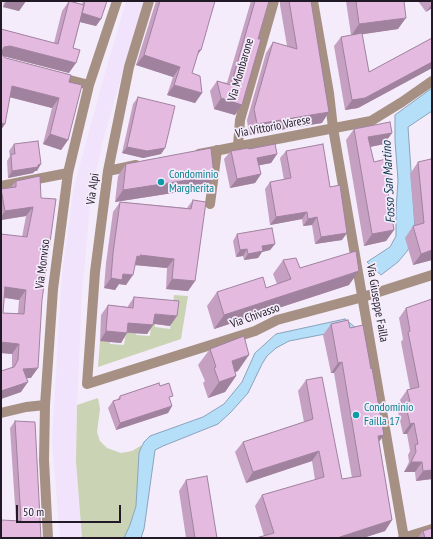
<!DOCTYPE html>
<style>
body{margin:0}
#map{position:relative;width:433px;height:539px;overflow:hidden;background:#f4ecfa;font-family:"PT Sans Narrow",sans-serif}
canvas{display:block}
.frame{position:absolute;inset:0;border:2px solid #211a26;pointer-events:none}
.scale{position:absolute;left:16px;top:505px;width:105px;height:18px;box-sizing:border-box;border:2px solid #211a26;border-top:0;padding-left:5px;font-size:12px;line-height:14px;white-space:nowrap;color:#211a26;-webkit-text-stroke:3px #f4ecfa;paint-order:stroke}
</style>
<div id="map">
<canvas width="433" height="539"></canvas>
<div class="frame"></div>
<div class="scale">50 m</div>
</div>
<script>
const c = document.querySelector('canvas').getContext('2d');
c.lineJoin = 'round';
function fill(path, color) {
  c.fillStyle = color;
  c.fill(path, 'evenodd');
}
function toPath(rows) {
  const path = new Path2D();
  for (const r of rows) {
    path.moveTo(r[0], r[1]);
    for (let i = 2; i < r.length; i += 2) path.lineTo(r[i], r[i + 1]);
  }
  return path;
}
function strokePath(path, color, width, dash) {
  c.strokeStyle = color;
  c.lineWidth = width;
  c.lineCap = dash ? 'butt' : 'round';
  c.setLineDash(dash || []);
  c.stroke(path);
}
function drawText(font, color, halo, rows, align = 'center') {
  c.font = font + ' "PT Sans Narrow",sans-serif';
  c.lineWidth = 3.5;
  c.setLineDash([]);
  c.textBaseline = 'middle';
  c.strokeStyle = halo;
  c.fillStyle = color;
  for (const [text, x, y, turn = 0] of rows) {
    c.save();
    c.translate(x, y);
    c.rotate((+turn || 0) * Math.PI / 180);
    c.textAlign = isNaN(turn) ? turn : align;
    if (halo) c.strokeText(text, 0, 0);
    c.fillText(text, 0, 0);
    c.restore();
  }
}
const built = toPath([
 [126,1,144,1,104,136,91,195,82,293,76,428,78,491,82,538,60,538,52,440,62,274,74,187,101,87]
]);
const green = toPath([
 [174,295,188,296,181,339,98,367,100,341,110,342,110,344,124,345,126,333,136,333,136,335,150,336,151,323,155,324,155,327,170,329],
 [98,398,100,409,97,432,100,441,107,448,121,453,132,451,142,445,139,453,136,506,130,525,124,538,82,538,76,461,77,405]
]);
const water = toPath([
 [432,88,432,111,408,127,415,229,408,250,398,262,381,275,367,262,390,247,396,236,396,211,398,180,395,141,395,115,432,88],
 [345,319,356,328,289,341,276,348,267,356,262,364,248,393,231,412,218,424,163,446,155,450,144,529,141,538,124,538,130,525,136,506,139,453,141,448,144,442,150,436,203,417,224,404,242,382,255,353,276,334,345,319]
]);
const minor = toPath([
 [149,1,129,67,108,171,95,272,87,384,255,331,277,320,363,297,432,275],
 [313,1,329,93,333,128,404,538],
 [58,77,89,85],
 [238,146,240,120,274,1],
 [199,154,371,121,402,102,432,81],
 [108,171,136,165],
 [1,186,68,173],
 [210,204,217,150],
 [1,413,26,407,45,405],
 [48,538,44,460,45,405,53,289,68,173,89,85,117,1],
 [403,538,432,529]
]);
const wall = toPath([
 [4,1,26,1,19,11,3,7],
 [69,1,82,4,83,1,107,1,101,19,96,26,80,22,73,48,69,73,3,56,6,58,69,82,68,140,61,150,43,144,52,108,10,97,1,130,1,29,54,43,62,11],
 [156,1,215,1,197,56,192,73,202,93,195,103,167,95,173,77,136,65],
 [251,1,269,1,258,39,242,105,235,115,214,109,210,91,217,81,227,83],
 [280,1,311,1,322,123,249,135,247,120,266,53,273,42,287,46,280,5],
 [346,1,404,1,398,29,362,34,369,72,432,38,432,68,358,108,345,110,334,46,341,37,351,35],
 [418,1,432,1,432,8,426,12],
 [138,97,165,148,161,154,143,158,122,153,133,104],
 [354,129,392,133,384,144,370,147,374,162,389,178,386,182,394,230,386,241,364,246,346,140],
 [14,144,37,171,35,171,33,173,8,178,7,161,10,156,9,151],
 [249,149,277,154,271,163,259,165,261,174,255,183,230,188,224,159,231,151],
 [286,151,330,187,342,240,315,244,312,225,303,226,302,219,270,225,265,189,270,182,284,180,280,158],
 [418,162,432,260,413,265,405,238,413,226,415,226,410,174],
 [126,164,205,188,115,202,118,176],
 [40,176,31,378,26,378,21,392,1,399,1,371,12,367,12,354,1,353,1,234,22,237,26,216,1,220,1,190,11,187,16,181],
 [4,298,19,300,18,313,3,313],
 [193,200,195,281,188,291,166,289,167,268,135,265,126,285,119,284,115,290,104,288,106,263,113,212,120,202,187,208],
 [237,234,275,244,270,250,262,252,258,258,244,260,243,256,236,257,233,241],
 [283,260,300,268,349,285,214,329,207,306,217,292,266,288,277,284,273,274],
 [134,297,170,326,154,324,147,334,127,333,121,343,100,341,101,315,108,305,128,307,128,306],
 [432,299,432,479,416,481,415,472,404,472,409,462,408,455,410,451,407,434,403,434,398,412,402,407,400,400,407,390,410,389,401,342,403,339,399,318,406,308],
 [331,324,379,443,392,520,385,531,363,538,256,538,264,536,255,506,262,495,315,480,312,461,246,483,235,452,243,442,304,422,298,391,306,380,342,479,352,478,334,373,331,373,323,335],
 [210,349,238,371,235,372,236,376,225,392,208,398,203,383,205,381,198,365],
 [160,386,172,406,168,413,116,430,108,408,113,401,117,400,120,396],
 [15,421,41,538,16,521,10,428],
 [186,480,217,538,186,538,179,491],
 [423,531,432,538,418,538]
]);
const shadedWall = toPath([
 [7,1,26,1,19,11,3,7],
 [432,4,432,8,426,12],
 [82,13,101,19,96,26,76,21],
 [406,18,398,29,351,36,359,24],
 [10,46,76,63,69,73,3,56,1,51,4,47],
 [199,50,201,50,193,61],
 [144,55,180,67,173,77,136,65],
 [432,62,432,68,358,108,345,110,352,100],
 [174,85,202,93,195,103,167,95],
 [12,86,59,98,52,108,5,96],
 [221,98,242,105,235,115,214,109],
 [329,112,322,123,249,135,257,124],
 [1,123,5,124,1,130],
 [392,133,384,144,360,149,368,137],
 [50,134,68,140,61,150,43,144],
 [127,147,165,148,161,154,143,158,122,153],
 [277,154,271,163,251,167,257,158],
 [41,164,37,171,35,171,33,173,8,178,12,171],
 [261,174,255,183,230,188,237,179],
 [214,176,205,188,115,202,123,190],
 [33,207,26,216,1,220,1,217,5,211],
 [307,212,302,219,270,225,276,217],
 [317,217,312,225,303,226,308,219],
 [394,230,386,241,364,246,372,234],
 [347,233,342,240,315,244,321,237],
 [275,244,270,250,262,252,258,258,244,260,248,254,262,246],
 [247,249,243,256,236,257,240,250],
 [432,250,432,260,413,265,421,254],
 [140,255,174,259,167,268,134,265,137,256],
 [359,271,349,285,214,329,224,315],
 [123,274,133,275,126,285,119,284,115,290,104,288,111,278],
 [172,279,195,281,188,291,166,289],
 [5,287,26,290,19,300,1,297],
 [155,314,177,316,170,326,148,323],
 [128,323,153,325,147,334,121,332],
 [106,331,127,333,121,343,100,341],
 [1,342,19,344,12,354,1,353],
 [249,355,238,371,221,377,232,361],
 [342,362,334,373,331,373,338,363],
 [38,368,31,378,16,379,23,369],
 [236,376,225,392,208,398,219,382],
 [28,382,21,392,1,399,1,391],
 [172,406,168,413,116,430,120,423],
 [414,423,407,434,403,434,410,424],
 [384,435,376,446,378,436],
 [319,451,312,461,246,483,253,472],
 [411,462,422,462,415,472,404,472],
 [432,470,432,479,416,481,423,471],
 [392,520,385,531,363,538,337,538]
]);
const building = toPath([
 [69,1,84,5,73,48,80,50,76,63,10,46,4,47,2,51,3,56,6,58,71,75,69,82,82,85,68,140,50,134,59,98,12,86,5,124,1,123,1,29,58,44,69,1],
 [85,1,107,1,101,19,82,13,85,1],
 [160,1,215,1,201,50,199,50,192,73,200,76,202,93,174,85,180,67,144,55,160,1],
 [255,1,269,1,258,39,261,39,242,105,221,98,217,81,231,85,255,1],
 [289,1,311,1,329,112,257,124,254,109,273,42,297,49,289,1],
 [356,1,404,1,406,18,359,24,356,1],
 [362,33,369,72,432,38,432,62,365,98,352,100,341,37,362,33],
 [138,97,175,106,165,148,147,151,127,147,138,97],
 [390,122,392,133,368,137,374,162,386,159,389,178,386,178,394,230,372,234,354,129,390,122],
 [38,141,41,164,38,165,38,167,12,171,11,154,15,154,14,144,38,141],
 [275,144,277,154,257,158,261,174,237,179,231,151,248,148,249,149,275,144],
 [323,144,330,187,340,185,347,233,321,237,317,217,308,219,307,212,276,217,270,182,291,178,286,151,323,144],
 [211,148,214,176,123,190,126,164,211,148],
 [431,159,432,161,432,250,421,254,413,226,424,223,418,162,431,159],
 [40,176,41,198,56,199,42,300,38,368,23,369,28,382,1,391,1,371,14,367,18,360,19,344,1,342,1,234,27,237,33,207,5,211,1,189,16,187,16,181,40,176],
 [5,287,26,290,24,314,3,313,5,287],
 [193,200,206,202,195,281,172,279,174,259,140,255,140,257,137,256,133,275,123,274,122,280,111,278,113,253,120,202,191,209,193,200],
 [272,228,275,244,262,246,263,251,248,254,247,249,240,250,237,234,272,228],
 [356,251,359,271,224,315,217,292,263,277,266,288,291,279,283,260,296,258,300,268,356,251],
 [134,297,179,301,177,316,155,314,153,325,128,323,127,333,106,331,108,305,133,308,134,297],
 [432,299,432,470,423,471,422,462,411,462,416,452,415,445,418,444,414,423,410,424,405,402,410,401,407,390,419,387,408,332,410,331,406,308,432,299],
 [348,320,350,328,363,325,371,369,372,368,384,435,378,436,392,520,337,538,256,538,274,533,262,495,324,477,319,451,253,472,243,442,313,419,306,380,322,377,342,479,361,476,342,362,338,363,331,324,348,320],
 [244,336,249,355,232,361,236,376,219,382,214,368,216,367,210,349,244,336],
 [159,383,160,386,169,383,173,396,169,397,172,406,120,423,113,401,120,399,120,396,159,383],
 [15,421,35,422,41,538,1,538,1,520,21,521,15,421],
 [207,476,217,538,195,538,186,480,207,476],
 [432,528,432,538,425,538,423,531,432,528]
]);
const markers = [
 [161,182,4,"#0f9aa8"],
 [356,415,4,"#0f9aa8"]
];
const streetNames = [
 ["Via Mombarone",241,70,-74],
 ["Via Vittorio Varese",273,127,-11],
 ["Via Alpi",93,189,-82],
 ["Via Monviso",43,264,-83],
 ["Via Giuseppe Failla",377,303,80],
 ["Via Chivasso",255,316,-20]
];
const cultureNames = [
 ["Condominio",169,175],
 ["Margherita",169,189],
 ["Condominio",364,408],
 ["Failla 17",364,422]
];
const waterNames = [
 ["Fosso San Martino",389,182,-93]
];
fill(built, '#f0e3fb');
fill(green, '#cad3b3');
fill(water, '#b5def9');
strokePath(water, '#89a3ba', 1);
strokePath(minor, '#a69084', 10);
fill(wall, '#c5a0c2');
fill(shadedWall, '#a0829e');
fill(building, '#e5bae1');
strokePath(building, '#a0829e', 1);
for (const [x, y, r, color] of markers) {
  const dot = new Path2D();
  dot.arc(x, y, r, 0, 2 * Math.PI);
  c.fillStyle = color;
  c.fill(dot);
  strokePath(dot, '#f4ecfa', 1.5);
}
drawText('12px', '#211a26', '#f4ecfa', streetNames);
drawText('12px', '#0d838f', '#f4ecfa', cultureNames, 'left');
drawText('italic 13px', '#0e384f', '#f4ecfa', waterNames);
</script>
